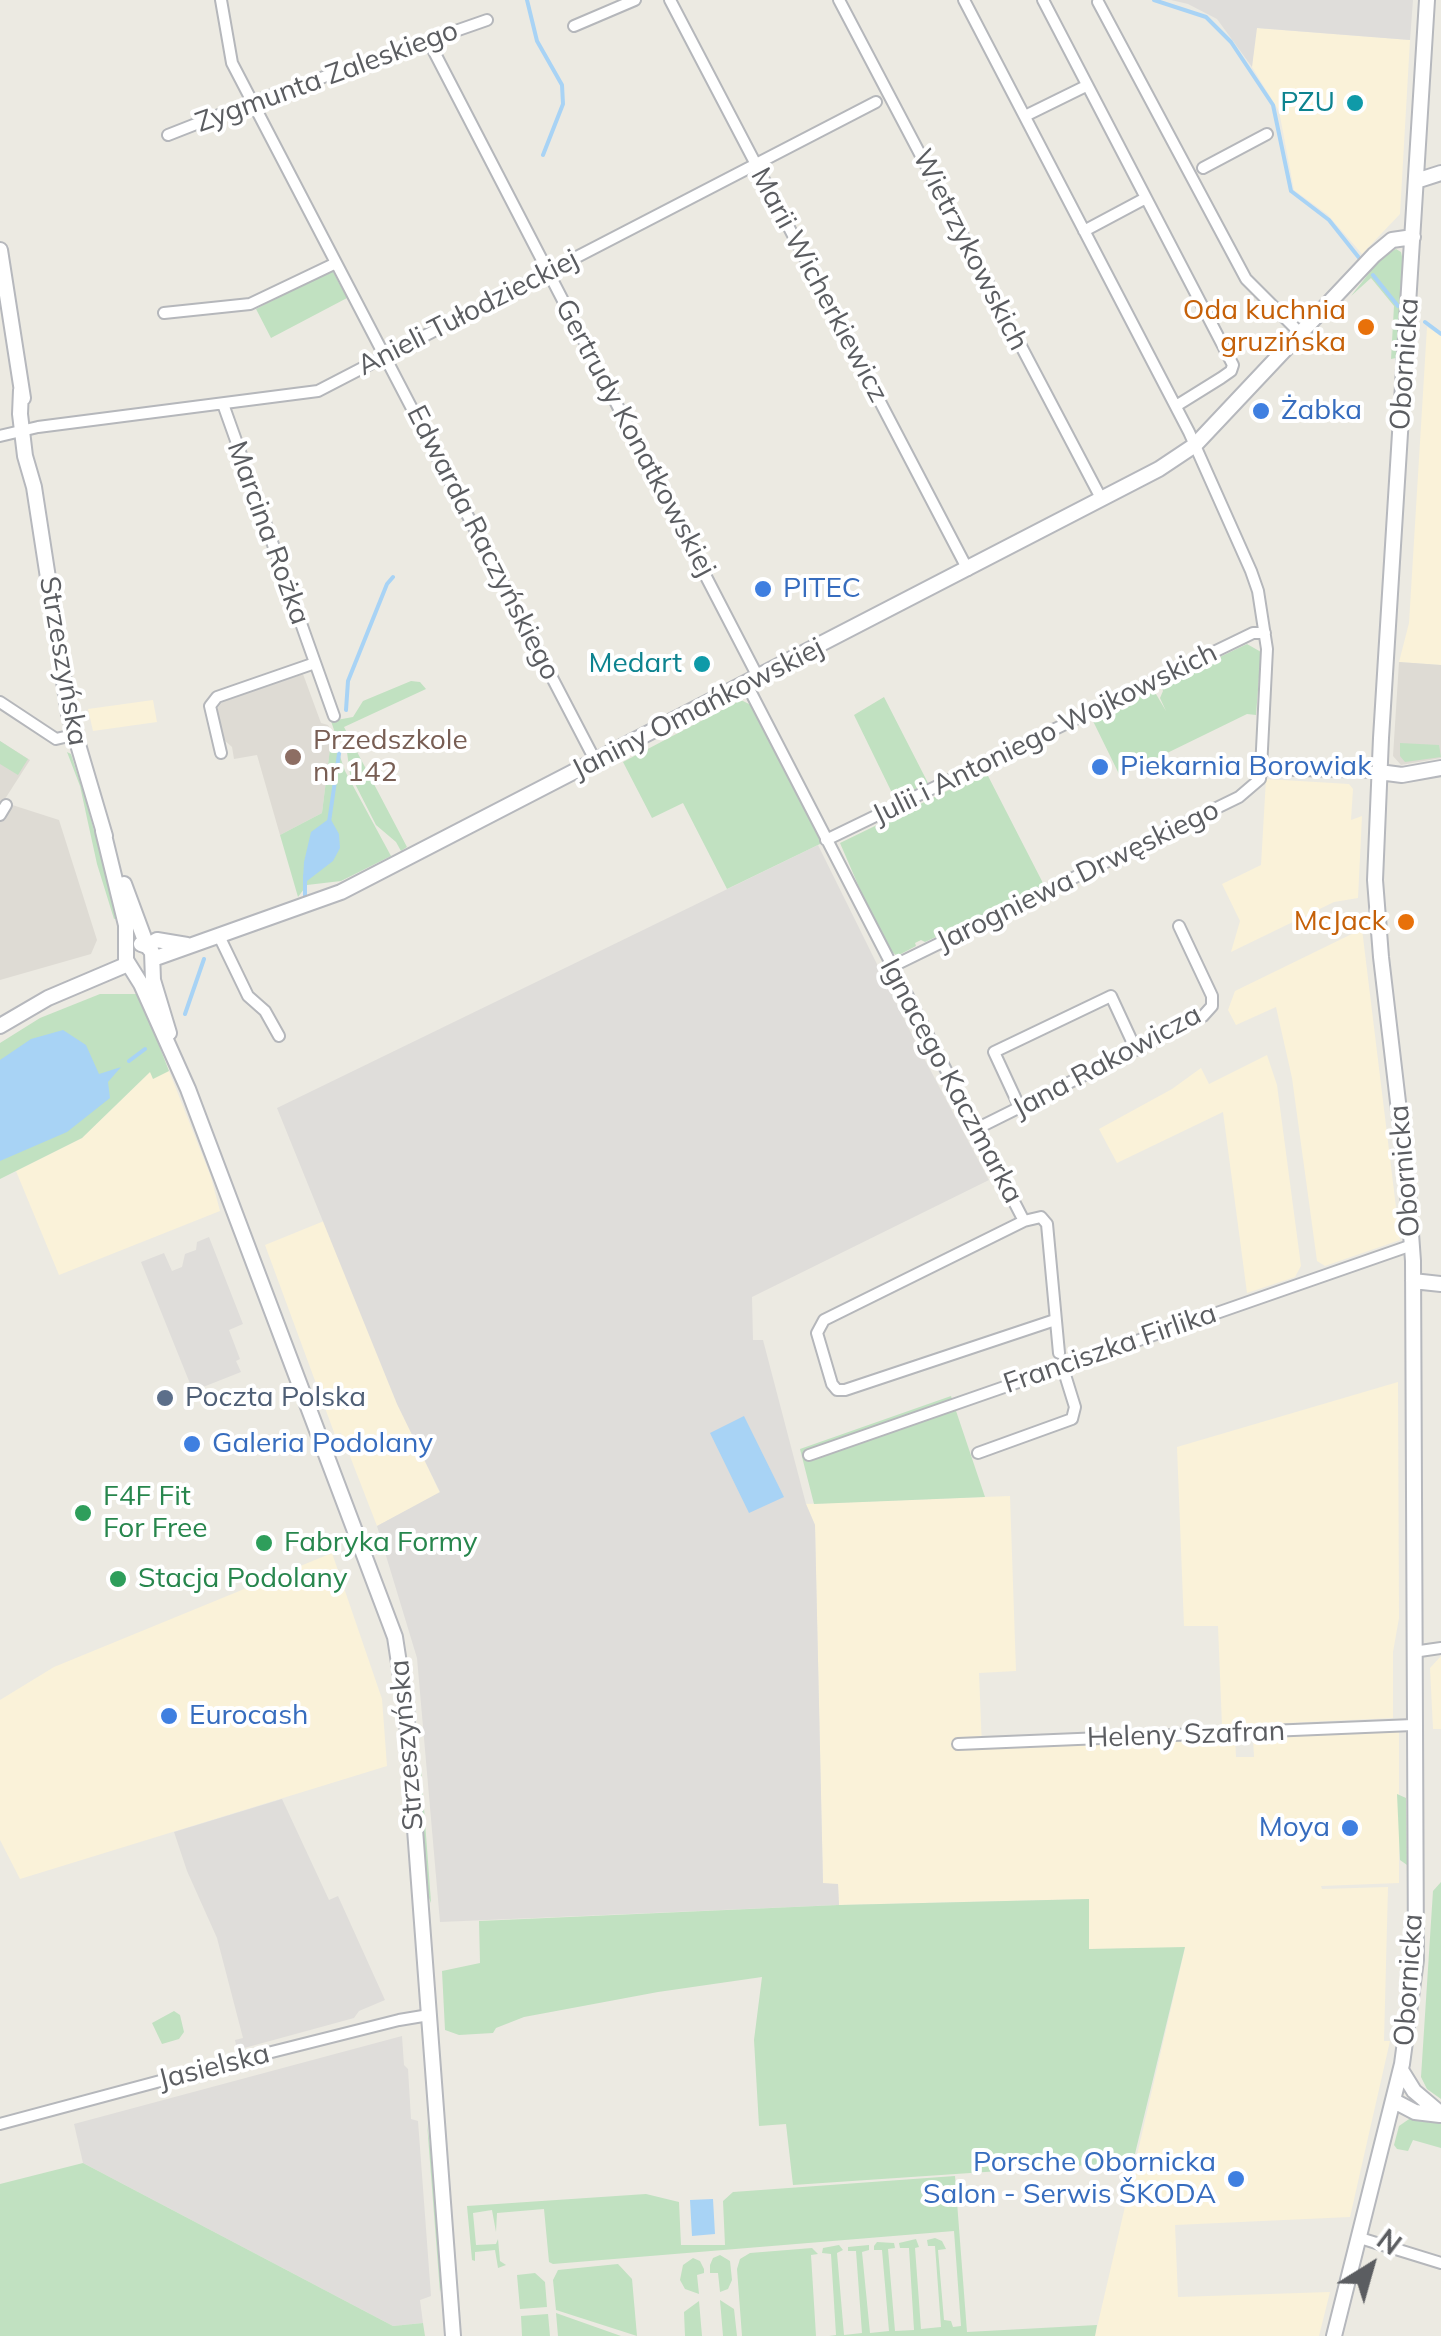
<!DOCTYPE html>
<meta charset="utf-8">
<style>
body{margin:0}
#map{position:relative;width:1441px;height:2336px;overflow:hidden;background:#eceae2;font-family:Mulish,sans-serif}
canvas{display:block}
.north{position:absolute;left:1321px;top:2216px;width:100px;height:100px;-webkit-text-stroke:8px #fff;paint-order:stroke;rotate:37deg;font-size:28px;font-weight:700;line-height:40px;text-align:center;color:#5b5d61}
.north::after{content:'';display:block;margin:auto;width:35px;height:45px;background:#5b5d61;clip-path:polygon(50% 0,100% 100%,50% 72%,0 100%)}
</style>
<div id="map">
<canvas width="1441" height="2336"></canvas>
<div class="north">N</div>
</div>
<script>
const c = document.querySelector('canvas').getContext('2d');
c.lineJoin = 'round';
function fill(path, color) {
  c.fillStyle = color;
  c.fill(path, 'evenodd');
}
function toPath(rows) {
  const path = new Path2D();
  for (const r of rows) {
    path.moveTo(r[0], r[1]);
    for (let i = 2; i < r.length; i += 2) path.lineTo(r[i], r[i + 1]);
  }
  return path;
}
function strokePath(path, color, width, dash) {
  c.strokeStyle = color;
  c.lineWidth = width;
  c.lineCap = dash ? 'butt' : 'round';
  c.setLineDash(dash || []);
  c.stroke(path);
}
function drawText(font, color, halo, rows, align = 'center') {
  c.font = font + ' Mulish,sans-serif';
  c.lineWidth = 8;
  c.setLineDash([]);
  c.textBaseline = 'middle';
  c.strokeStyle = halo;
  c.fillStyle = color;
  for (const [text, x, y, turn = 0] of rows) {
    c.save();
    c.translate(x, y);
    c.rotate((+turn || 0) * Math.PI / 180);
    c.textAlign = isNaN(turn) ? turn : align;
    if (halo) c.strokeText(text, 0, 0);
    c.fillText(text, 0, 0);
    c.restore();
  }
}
const commercial = toPath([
 [1256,28,1410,40,1400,214,1362,254,1328,215,1294,190,1279,111,1252,67],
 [1427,327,1441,336,1441,665,1399,662,1409,623],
 [153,700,157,722,93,731,88,709],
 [1266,779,1349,784,1353,789,1351,820,1362,816,1358,898,1334,902,1231,952,1240,921,1222,884,1261,865],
 [1362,929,1400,1240,1325,1266,1317,1261,1292,1078,1276,1007,1236,1025,1228,1010,1235,991],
 [1267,1055,1277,1085,1301,1266,1295,1277,1247,1293,1223,1112,1117,1163,1099,1129,1172,1089,1201,1068,1209,1084],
 [169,1071,211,1177,220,1211,59,1275,16,1171,82,1138,150,1072],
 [324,1221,398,1405,440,1493,377,1526,341,1433,335,1435,265,1245],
 [1398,1382,1399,1618,1393,1652,1393,1718,1222,1726,1218,1626,1184,1626,1177,1447],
 [1010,1496,1016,1671,979,1673,982,1748,1235,1738,1236,1757,1254,1757,1253,1737,1399,1731,1399,1883,1321,1886,1322,1889,1388,1887,1384,2041,1390,2041,1350,2217,1175,2225,1178,2297,1330,2292,1319,2336,1095,2336,1185,1948,1089,1949,1088,1899,839,1905,838,1884,823,1884,815,1525,806,1504],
 [332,1553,382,1699,387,1766,20,1879,0,1840,0,1700,54,1667],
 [1441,1656,1441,1729,1433,1729,1430,1668]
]);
const industrial = toPath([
 [1171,0,1413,0,1410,40,1257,28,1252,67,1217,19,1188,4],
 [818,845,917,1045,989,1180,752,1297,753,1340,763,1340,806,1504,815,1525,823,1883,838,1884,839,1905,440,1922,417,1658,377,1526,440,1492,397,1404,277,1108],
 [209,1237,243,1324,229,1330,240,1359,236,1361,241,1372,193,1391,141,1262,164,1253,172,1271,182,1267,185,1254,196,1250,197,1242],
 [282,1799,329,1900,338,1896,385,2000,359,2011,354,2018,237,2050,235,2040,243,2038,217,1938,187,1871,174,1832],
 [402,2036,404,2065,408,2069,411,2119,418,2121,431,2296,420,2300,423,2323,393,2326,83,2163,74,2124]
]);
const education = toPath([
 [1399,662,1441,665,1441,758,1401,765,1393,756],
 [303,674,321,723,328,725,332,733,322,813,280,835,257,755,234,759,232,747,223,739,217,709,222,702],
 [0,741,30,760,3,802,59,820,97,940,91,954,0,980]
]);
const green = toPath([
 [1396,249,1401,252,1403,261,1398,348,1396,358,1391,359,1394,306,1371,278,1351,296,1381,258],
 [332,270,347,298,271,338,256,309],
 [1247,644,1261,652,1256,715,1247,714,1120,776,1092,719,1153,689,1166,711,1160,698,1163,691,1161,685],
 [411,681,420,682,426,689,344,727,407,847,401,851,396,842,376,825,350,774,346,745,335,733,331,721,353,717,363,701],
 [884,697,928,783,895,799,854,715],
 [741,700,751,705,822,843,727,889,683,803,652,818,623,762],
 [332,733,345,771,391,856,341,881,307,885,298,897,280,835,322,813],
 [0,741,28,759,18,775,0,764],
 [1400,743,1439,745,1441,757,1405,762,1400,756],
 [67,752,71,754,84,794,118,918,114,919,97,864,80,786],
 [986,772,1045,887,925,942,921,940,915,943,916,946,897,956,891,951,865,901,840,843],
 [100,994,139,994,169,1071,153,1079,150,1072,82,1138,0,1179,0,1043,40,1018],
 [951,1396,985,1497,814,1504,800,1449],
 [421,1768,431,1902,431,1903,427,1893,418,1782],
 [1397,1794,1406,1798,1407,1865,1400,1860],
 [1441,1882,1441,2099,1427,2089,1421,2077,1433,1891],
 [1089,1899,1089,1949,1185,1947,1133,2162,793,2185,786,2124,759,2126,754,2040,762,1977,658,1992,524,2017,496,2028,493,2033,459,2035,445,2030,442,1971,480,1963,479,1921,839,1905],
 [174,2011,180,2015,184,2032,179,2039,162,2044,152,2023],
 [1412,2117,1441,2121,1441,2148,1413,2140,1408,2151,1397,2149,1394,2145,1399,2126],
 [427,2123,435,2184,442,2283,440,2292],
 [83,2163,393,2326,423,2323,425,2336,0,2336,0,2184],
 [955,2176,967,2332,1097,2325,1095,2336,829,2336,836,2335,831,2254,822,2253,823,2248,839,2245,843,2250,837,2253,844,2335,862,2333,856,2251,848,2251,848,2247,869,2245,869,2250,862,2252,870,2333,889,2331,882,2250,874,2250,874,2246,877,2242,894,2243,895,2248,888,2249,895,2331,914,2330,909,2248,900,2248,899,2243,916,2239,919,2247,915,2248,921,2329,941,2327,935,2246,928,2246,927,2240,935,2238,942,2241,946,2249,938,2250,944,2320,951,2321,953,2327,961,2326,954,2231,553,2264,549,2262,544,2209,497,2213,496,2232,492,2210,473,2213,476,2245,496,2244,498,2239,500,2261,506,2265,498,2268,495,2250,475,2252,475,2261,472,2260,467,2206,646,2194,679,2202,681,2245,725,2245,723,2201,733,2192],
 [812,2248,818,2254,811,2255,816,2336,742,2336,737,2269,740,2259,750,2253],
 [720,2255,730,2261,732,2280,728,2289,720,2292,718,2273,710,2273,710,2265,713,2258],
 [693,2258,700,2261,704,2269,704,2273,697,2275,699,2294,685,2289,680,2280,683,2265],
 [618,2264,632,2279,637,2336,556,2310,553,2280,558,2270],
 [535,2273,545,2282,547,2307,520,2309,517,2275],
 [720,2300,734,2309,737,2336,723,2336],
 [699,2301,702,2336,685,2336,684,2312],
 [556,2313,621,2336,558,2336],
 [548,2314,550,2336,522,2336,521,2316]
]);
const water = toPath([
 [330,818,339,834,340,848,333,861,307,881,303,879,304,862,311,832],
 [63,1030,86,1045,99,1074,121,1067,108,1082,110,1098,67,1132,0,1161,0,1060,31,1039],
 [744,1416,784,1497,749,1513,710,1433],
 [713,2199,715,2234,692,2236,690,2200]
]);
const stream = toPath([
 [527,0,537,41,562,85,563,104,543,155],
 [1154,0,1206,17,1231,42,1273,105,1291,191,1329,220,1360,259],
 [1373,275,1398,306],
 [1425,322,1441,334],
 [346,710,348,681,387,584,393,577],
 [329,822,340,747],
 [305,876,305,899],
 [185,1014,204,959],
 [129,1061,145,1049]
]);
const street = toPath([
 [221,0,232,63,596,762],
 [670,0,968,570],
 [839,0,1102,500],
 [1043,0,1233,365,1231,371,1221,378,1176,406],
 [1098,2,1246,279,1300,333],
 [574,26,635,0],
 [428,40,758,677],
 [1025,116,1086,86],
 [168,135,252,102,487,20],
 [1203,168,1267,134],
 [1084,231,1144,199],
 [164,313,250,304,336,263],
 [223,404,334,716],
 [0,436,38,427,318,391,876,102],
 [746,683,1024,1221],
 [0,702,56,739,73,735],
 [221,753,210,706,217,697,315,663],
 [1261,769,1379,772],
 [0,815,6,805],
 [826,840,1253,633,1265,633],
 [219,936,248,996,265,1011,279,1036],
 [891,967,1239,797,1260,779,1261,769,1267,649,1258,591,1251,571,1189,432,964,0],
 [1020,1108,994,1052,1111,996,1136,1050],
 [976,1129,1203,1016,1212,1006,1212,996,1179,926],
 [1055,1320,845,1390,837,1390,832,1384,817,1333,824,1320,1024,1221,1041,1217,1047,1224,1059,1353],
 [978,1453,1072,1419,1075,1407,1066,1378],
 [809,1455,1412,1245],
 [1413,1652,1441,1648],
 [958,1744,1413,1725],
 [0,2124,220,2065,399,2020,429,2015],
 [1360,2238,1441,2263]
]);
const secondary = toPath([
 [1416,181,1441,173],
 [0,250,23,398],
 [21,390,20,414,25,456,34,487,69,714,105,836],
 [1379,772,1402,775,1441,768],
 [103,831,126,925,126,960,141,984,188,1089,395,1637,406,1709,453,2336],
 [124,884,147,946,152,952,153,980,169,1033],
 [141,944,147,946,157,940,187,945],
 [153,959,341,892,1159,469,1195,445,1374,255,1392,240,1413,237],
 [0,1026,48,998,128,964],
 [1413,1281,1441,1284],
 [1401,2070,1414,2091,1441,2114],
 [1394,2101,1415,2112,1440,2115],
 [1334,2336,1402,2064,1416,1960,1413,1261,1407,1179,1381,957,1375,880,1381,738,1427,0]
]);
const markers = [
 [1355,103,10,"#0f9aa8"],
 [1366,327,10,"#e8710a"],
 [1261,411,10,"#3f7fe0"],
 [763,589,10,"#3f7fe0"],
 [702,664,10,"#0f9aa8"],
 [293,757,10,"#8d6e63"],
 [1100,767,10,"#3f7fe0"],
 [1406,922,10,"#e8710a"],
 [165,1398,10,"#5c6f8a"],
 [192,1444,10,"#3f7fe0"],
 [83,1513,10,"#2e9e5b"],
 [264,1543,10,"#2e9e5b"],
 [118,1579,10,"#2e9e5b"],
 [169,1716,10,"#3f7fe0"],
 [1350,1828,10,"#3f7fe0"],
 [1236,2179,10,"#3f7fe0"]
];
const streetNames = [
 ["Zygmunta Zaleskiego",327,77,-20],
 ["Wietrzykowskich",970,250,63],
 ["Marii Wicherkiewicz",819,285,62],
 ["Anieli Tułodzieckiej",468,313,-27],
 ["Obornicka",1405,364,-86],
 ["Gertrudy Konatkowskiej",635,438,62],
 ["Marcina Rożka",268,533,70],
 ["Edwarda Raczyńskiego",483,543,63],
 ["Strzeszyńska",63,661,80],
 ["Janiny Omańkowskiej",698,709,-27],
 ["Julii i Antoniego Wojkowskich",1045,734,-26],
 ["Jarogniewa Drwęskiego",1078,876,-26],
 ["Jana Rakowicza",1107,1062,-28],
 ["Ignacego Kaczmarka",951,1081,62],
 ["Obornicka",1405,1171,-95],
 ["Franciszka Firlika",1110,1349,-19],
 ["Heleny Szafran",1186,1735,-2],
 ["Strzeszyńska",407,1745,-95],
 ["Obornicka",1409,1980,-86],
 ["Jasielska",214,2067,-14]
];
const cultureNames = [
 ["PZU",1335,103],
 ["Medart",682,664]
];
const foodNames = [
 ["Oda kuchnia",1346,311],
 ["gruzińska",1346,343],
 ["McJack",1386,922]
];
const shopNames = [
 ["Żabka",1281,411],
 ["PITEC",783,589],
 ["Piekarnia Borowiak",1120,767],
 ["Galeria Podolany",212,1444],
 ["Eurocash",189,1716],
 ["Moya",1330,1828,"right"],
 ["Porsche Obornicka",1216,2163,"right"],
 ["Salon - Serwis ŠKODA",1216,2195,"right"]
];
const educationNames = [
 ["Przedszkole",313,741],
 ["nr 142",313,773]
];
const serviceNames = [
 ["Poczta Polska",185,1398]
];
const leisureNames = [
 ["F4F Fit",103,1497],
 ["For Free",103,1529],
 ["Fabryka Formy",284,1543],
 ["Stacja Podolany",138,1579]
];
fill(commercial, '#faf2d9');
fill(industrial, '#dfddda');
fill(education, '#dedbd4');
fill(green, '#c1e1c1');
fill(water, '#a8d3f5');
strokePath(stream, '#a8d3f5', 4);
strokePath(street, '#b5b7bb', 14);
strokePath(secondary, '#b6b8bd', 18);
strokePath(street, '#fff', 10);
strokePath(secondary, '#fff', 14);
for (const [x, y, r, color] of markers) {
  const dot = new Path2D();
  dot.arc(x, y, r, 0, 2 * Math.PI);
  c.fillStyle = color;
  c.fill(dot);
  strokePath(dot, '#fff', 4);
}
drawText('28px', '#5b5d61', '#fff', streetNames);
drawText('28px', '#0d838f', '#fff', cultureNames, 'right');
drawText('28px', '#c56008', '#fff', foodNames, 'right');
drawText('28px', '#366cbe', '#fff', shopNames, 'left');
drawText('28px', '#785e54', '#fff', educationNames, 'left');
drawText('28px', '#4e5e75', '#fff', serviceNames, 'left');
drawText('28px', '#27864d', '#fff', leisureNames, 'left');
</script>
